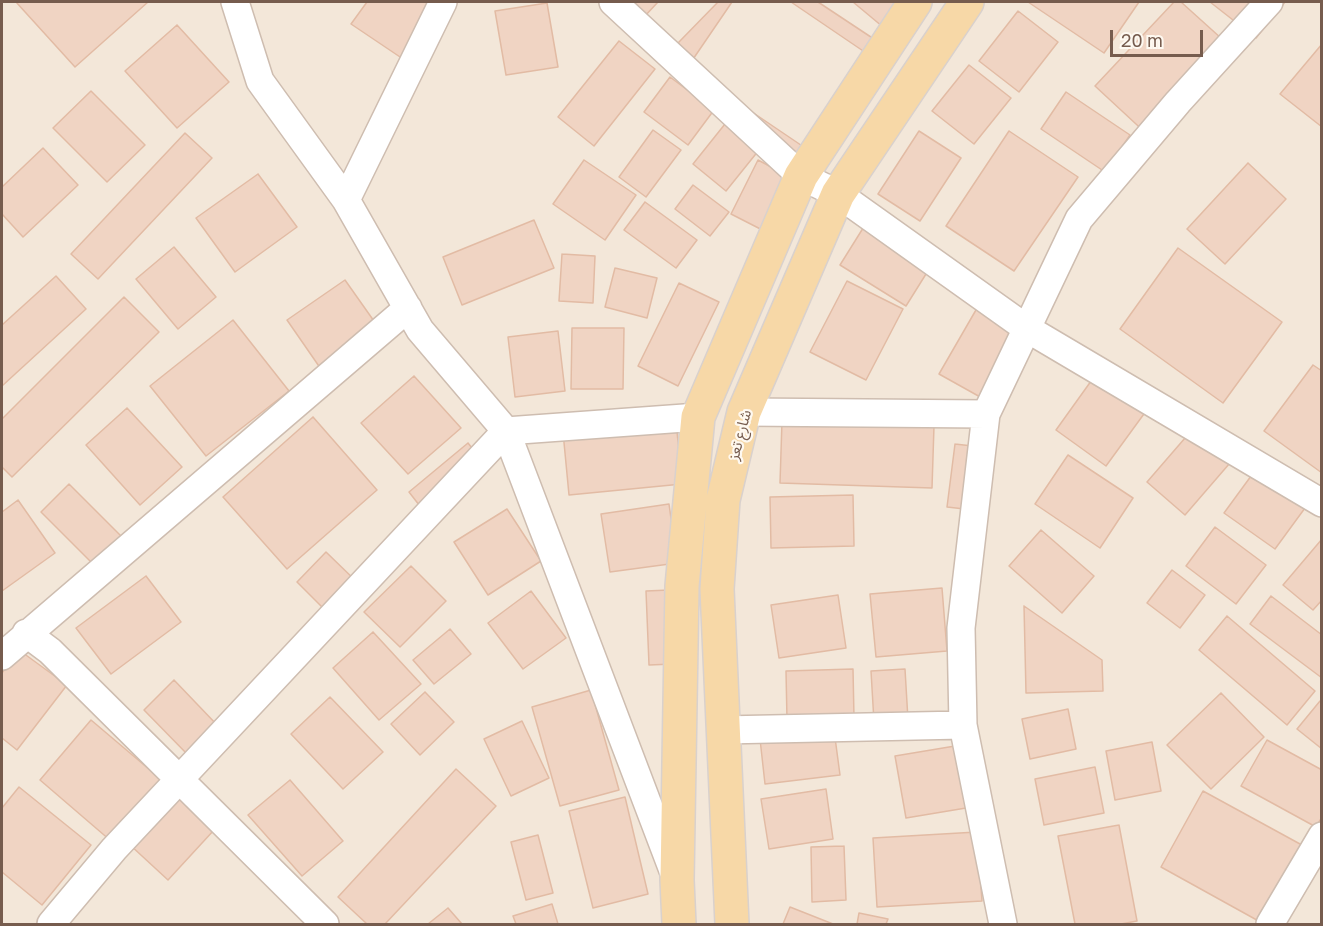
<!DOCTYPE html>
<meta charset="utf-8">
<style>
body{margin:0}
#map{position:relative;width:1323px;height:926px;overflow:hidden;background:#fcf5ea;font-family:"Golos Text",sans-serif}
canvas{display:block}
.frame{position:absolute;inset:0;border:3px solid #765c4e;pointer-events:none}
.scale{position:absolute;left:1110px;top:30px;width:93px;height:27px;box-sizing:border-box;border:3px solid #765c4e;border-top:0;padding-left:8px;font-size:18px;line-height:21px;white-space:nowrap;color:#765c4e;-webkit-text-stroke:4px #fef9f1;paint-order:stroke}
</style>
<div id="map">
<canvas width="1323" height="926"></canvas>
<div class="frame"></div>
<div class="scale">20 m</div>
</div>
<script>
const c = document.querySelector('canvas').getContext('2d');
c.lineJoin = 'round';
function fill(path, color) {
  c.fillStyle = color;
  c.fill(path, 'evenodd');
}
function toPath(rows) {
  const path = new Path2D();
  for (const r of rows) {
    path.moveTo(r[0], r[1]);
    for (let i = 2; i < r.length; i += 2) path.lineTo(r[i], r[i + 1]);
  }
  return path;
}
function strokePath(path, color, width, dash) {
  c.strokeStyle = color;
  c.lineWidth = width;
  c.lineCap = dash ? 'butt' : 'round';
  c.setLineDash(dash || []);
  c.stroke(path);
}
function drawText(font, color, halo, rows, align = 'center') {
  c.font = font + ' "Golos Text","Noto Sans Arabic",sans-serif';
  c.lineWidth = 4.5;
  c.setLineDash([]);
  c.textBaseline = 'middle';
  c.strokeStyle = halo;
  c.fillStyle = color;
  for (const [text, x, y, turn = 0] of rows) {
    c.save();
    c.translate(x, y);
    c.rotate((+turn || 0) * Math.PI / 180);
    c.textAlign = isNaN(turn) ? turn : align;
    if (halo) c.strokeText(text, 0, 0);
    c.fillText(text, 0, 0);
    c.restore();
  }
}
const residential = toPath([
 [2,2,1321,2,1321,924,2,924]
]);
const building = toPath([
 [16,2,148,2,75,67,16,2],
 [367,2,452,2,409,63,351,24,367,2],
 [627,2,658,2,644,17,627,2],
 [718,2,791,2,872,57,804,165,678,43,718,2],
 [732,2,818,2,895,53,823,160,687,68,732,2],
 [853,2,914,2,889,32,853,2],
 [1028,2,1139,2,1104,53,1028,2],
 [1174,2,1181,2,1232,48,1150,137,1095,86,1174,2],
 [1210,2,1285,2,1256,38,1210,2],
 [547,3,558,67,506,75,495,11,547,3],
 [1018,11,1058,42,1019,92,979,61,1018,11],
 [177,25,229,82,177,128,125,71,177,25],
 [619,41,655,69,594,146,558,117,619,41],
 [1322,44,1322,127,1280,94,1322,44],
 [969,65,1011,98,974,144,932,111,969,65],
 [670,77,714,110,688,145,644,112,670,77],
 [91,91,145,145,107,182,53,128,91,91],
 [1066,92,1130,135,1105,172,1041,129,1066,92],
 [725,124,759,150,726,191,693,164,725,124],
 [653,130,681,150,646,197,619,177,653,130],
 [919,131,961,158,920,221,878,194,919,131],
 [1009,131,1078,177,1014,271,946,226,1009,131],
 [185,133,212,158,98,279,71,254,185,133],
 [43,148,78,185,23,237,2,214,2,187,43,148],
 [584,160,636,195,605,240,553,204,584,160],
 [758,160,807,186,780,239,731,214,758,160],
 [1248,163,1286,199,1225,264,1187,229,1248,163],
 [258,174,297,227,235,272,196,218,258,174],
 [693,185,729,212,710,236,675,209,693,185],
 [645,202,697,240,676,268,624,230,645,202],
 [534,220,554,268,462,305,443,257,534,220],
 [865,225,931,266,906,306,840,265,865,225],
 [174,247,216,297,178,329,136,279,174,247],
 [1178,248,1282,322,1223,403,1120,329,1178,248],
 [562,254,595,256,593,303,559,301,562,254],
 [615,268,657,278,647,318,605,307,615,268],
 [56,276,86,309,2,386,2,325,56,276],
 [345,280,381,331,323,372,287,320,345,280],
 [847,281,903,309,866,380,810,352,847,281],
 [679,283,719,302,678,386,638,366,679,283],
 [124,297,159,332,12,477,2,467,2,419,124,297],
 [980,303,1023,327,982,398,939,374,980,303],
 [233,320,289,391,206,456,150,386,233,320],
 [572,328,624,328,623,389,571,389,572,328],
 [558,331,565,391,515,397,508,337,558,331],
 [1313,365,1322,371,1322,473,1264,431,1313,365],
 [1099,370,1149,407,1106,466,1056,430,1099,370],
 [414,376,461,428,408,474,361,423,414,376],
 [127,408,182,467,140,505,86,445,127,408],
 [313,417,377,490,287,569,223,497,313,417],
 [676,421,682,484,569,495,563,432,676,421],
 [782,421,934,426,932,488,780,483,782,421],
 [1198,423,1236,456,1185,515,1147,482,1198,423],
 [468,443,483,462,423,510,409,492,468,443],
 [955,444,990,448,982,511,947,507,955,444],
 [1068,455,1133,498,1100,548,1035,504,1068,455],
 [1254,472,1305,508,1275,549,1224,513,1254,472],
 [69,484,126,541,98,569,41,512,69,484],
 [853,495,854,546,771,548,770,497,853,495],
 [18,500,55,553,2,591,2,512,18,500],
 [669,504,677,563,610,572,601,514,669,504],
 [507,509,541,561,488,595,454,542,507,509],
 [1215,527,1266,565,1236,604,1186,566,1215,527],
 [1041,530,1094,576,1062,613,1009,566,1041,530],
 [1322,539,1322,600,1313,610,1283,585,1322,539],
 [326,552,359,584,329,614,297,582,326,552],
 [411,566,446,601,400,647,364,612,411,566],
 [1172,570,1205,595,1180,628,1147,603,1172,570],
 [146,576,181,622,111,674,76,628,146,576],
 [942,588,947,651,876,657,870,594,942,588],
 [693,589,697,663,649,665,646,591,693,589],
 [531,591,566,638,523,669,488,623,531,591],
 [838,595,846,648,779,658,771,605,838,595],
 [1271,596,1322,635,1322,678,1250,624,1271,596],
 [1024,606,1102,660,1103,691,1026,693,1024,606],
 [1227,616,1315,691,1287,725,1199,650,1227,616],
 [450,629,471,654,434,684,413,660,450,629],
 [373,632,421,684,379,720,333,668,373,632],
 [19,650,67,685,17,750,2,738,2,673,19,650],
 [853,669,854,718,787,720,786,671,853,669],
 [905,669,908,720,874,722,871,671,905,669],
 [174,680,219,727,189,756,144,710,174,680],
 [591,690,619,790,560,806,532,707,591,690],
 [425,692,454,722,420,755,391,724,425,692],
 [1221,693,1264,737,1211,789,1167,745,1221,693],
 [330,697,383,752,343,789,291,734,330,697],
 [1320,701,1322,702,1322,749,1297,729,1320,701],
 [1068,709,1076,749,1030,759,1022,719,1068,709],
 [91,720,163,781,111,841,40,780,91,720],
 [522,721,549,778,511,796,484,739,522,721],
 [834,730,840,775,765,784,760,739,834,730],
 [1267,740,1322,770,1322,817,1316,827,1241,786,1267,740],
 [1152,742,1161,791,1115,800,1106,751,1152,742],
 [961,745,972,807,906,818,895,756,961,745],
 [1095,767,1104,813,1044,825,1035,779,1095,767],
 [456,769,496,806,385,924,367,924,338,897,456,769],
 [290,780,343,841,302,876,248,815,290,780],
 [19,787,91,845,42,905,2,872,2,808,19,787],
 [826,789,833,839,769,849,761,799,826,789],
 [1203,791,1311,850,1264,924,1161,867,1203,791],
 [175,794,214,830,168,880,129,844,175,794],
 [625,797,648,894,593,908,569,811,625,797],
 [1119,825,1137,921,1121,924,1075,924,1058,836,1119,825],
 [977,832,982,901,877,907,873,838,977,832],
 [538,835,553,893,526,900,511,842,538,835],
 [844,846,846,900,812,902,811,847,844,846],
 [552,904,558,924,516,924,513,916,552,904],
 [790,907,833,924,783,924,790,907],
 [448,908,462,924,428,924,448,908],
 [859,913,888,919,886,924,857,924,859,913]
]);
const street = toPath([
 [235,2,260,81,346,200,420,330,506,431,674,873],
 [613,2,801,176,838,194,1026,328,1322,503],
 [346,200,443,2],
 [744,412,986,414],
 [26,633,50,651,325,924],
 [2,656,408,308],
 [723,730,963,725],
 [51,924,114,849,506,431,698,417],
 [1003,924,963,725,961,628,986,414,1079,219,1178,102,1269,2],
 [1270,924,1322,836]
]);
const primary = toPath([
 [679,924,677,880,682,586,698,417,801,176,915,2],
 [732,924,717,589,723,500,744,412,838,194,967,2]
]);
const streetNames = [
 ["شارع تعز",740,435,-75]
];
fill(residential, '#f3e7d9');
fill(building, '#f0d4c3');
strokePath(building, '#e2bba4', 1.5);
strokePath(street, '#cebdb0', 30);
strokePath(primary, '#d9d1cd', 36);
strokePath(street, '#fff', 27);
strokePath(primary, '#f7d8a7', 33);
drawText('15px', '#765c4e', '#fef9f1', streetNames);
</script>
